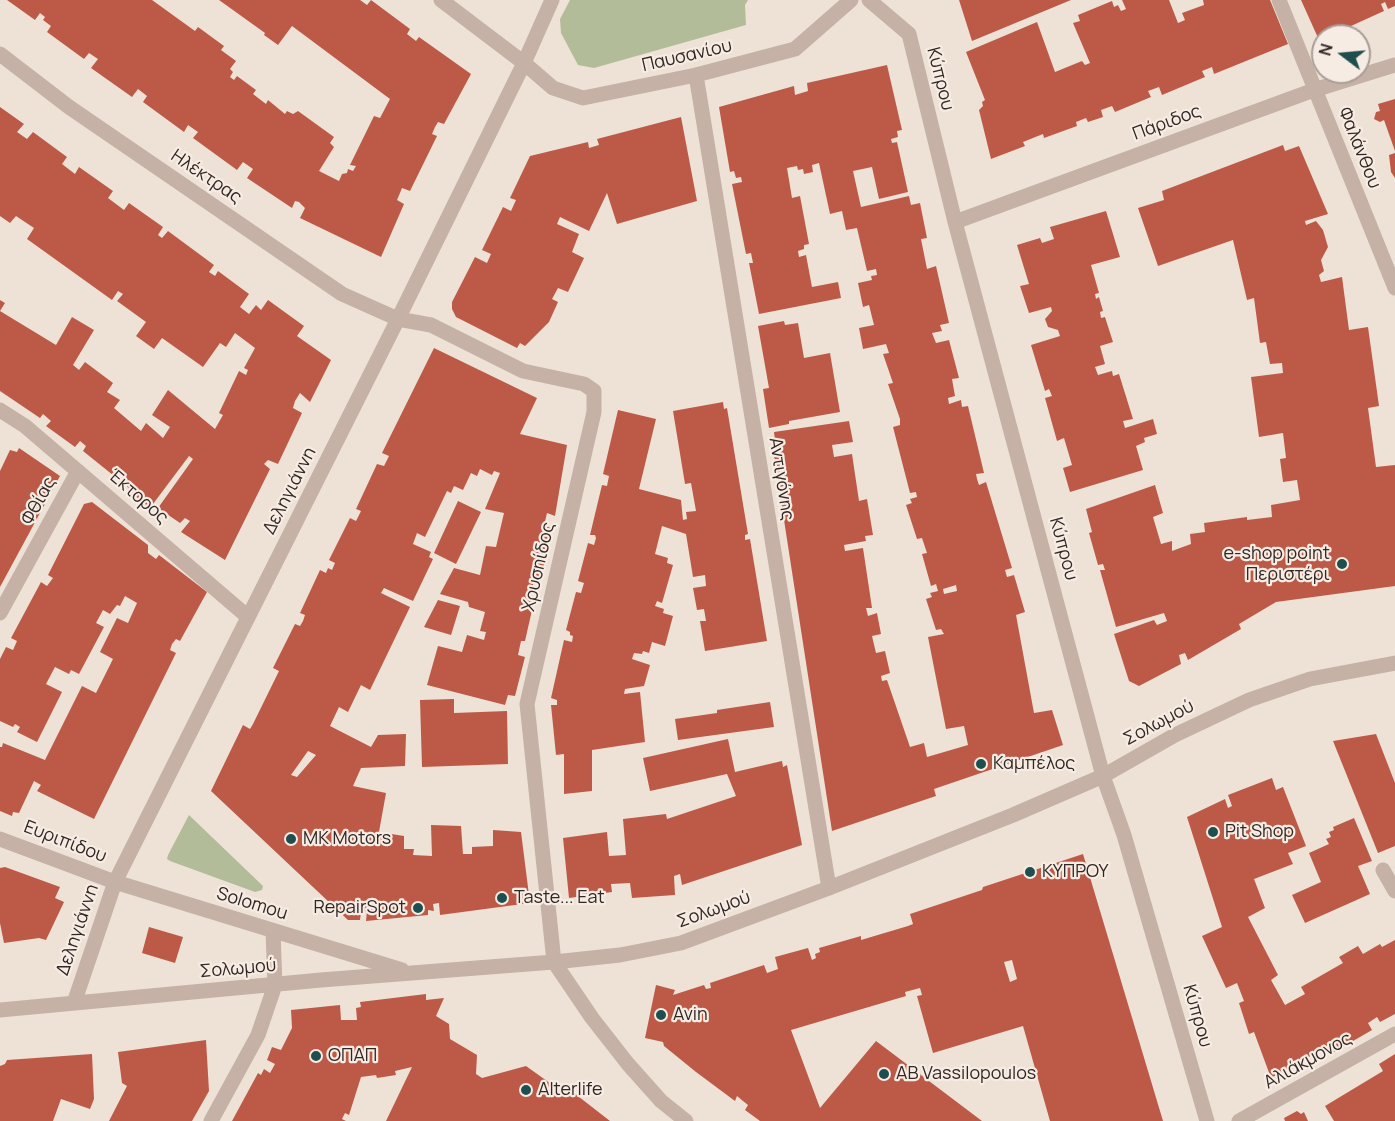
<!DOCTYPE html>
<meta charset="utf-8">
<style>
body{margin:0}
#map{position:relative;width:1395px;height:1121px;overflow:hidden;background:#eee2d7;font-family:Manrope,sans-serif}
canvas{display:block}
.north{position:absolute;left:1311px;top:24px;width:60px;height:60px;box-sizing:border-box;background:#f7ece3;border:2px solid #a89e97;border-radius:50%;rotate:286deg;font-size:16px;font-weight:700;line-height:24px;text-align:center;color:#312825}
.north::after{content:'';display:block;margin:auto;width:21px;height:27px;background:#1e4f4f;clip-path:polygon(50% 0,100% 100%,50% 72%,0 100%)}
</style>
<div id="map">
<canvas width="1395" height="1121"></canvas>
<div class="north">N</div>
</div>
<script>
const c = document.querySelector('canvas').getContext('2d');
c.lineJoin = 'round';
function fill(path, color) {
  c.fillStyle = color;
  c.fill(path, 'evenodd');
}
function toPath(rows) {
  const path = new Path2D();
  for (const r of rows) {
    path.moveTo(r[0], r[1]);
    for (let i = 2; i < r.length; i += 2) path.lineTo(r[i], r[i + 1]);
  }
  return path;
}
function strokePath(path, color, width, dash) {
  c.strokeStyle = color;
  c.lineWidth = width;
  c.lineCap = dash ? 'butt' : 'round';
  c.setLineDash(dash || []);
  c.stroke(path);
}
function drawText(font, color, halo, rows, align = 'center') {
  c.font = font + ' Manrope,sans-serif';
  c.lineWidth = 4.5;
  c.setLineDash([]);
  c.textBaseline = 'middle';
  c.strokeStyle = halo;
  c.fillStyle = color;
  for (const [text, x, y, turn = 0] of rows) {
    c.save();
    c.translate(x, y);
    c.rotate((+turn || 0) * Math.PI / 180);
    c.textAlign = isNaN(turn) ? turn : align;
    if (halo) c.strokeText(text, 0, 0);
    c.fillText(text, 0, 0);
    c.restore();
  }
}
const green = toPath([
 [570,0,748,0,745,5,746,25,594,68,578,65,561,33,560,19],
 [189,815,263,886,262,890,255,892,170,861,167,859,168,855]
]);
const building = toPath([
 [7,0,152,0,195,31,198,27,224,46,221,50,236,61,230,69,233,72,230,77,234,80,237,76,256,90,253,94,266,104,268,100,285,114,287,111,293,114,298,111,334,137,330,143,334,147,319,171,339,181,342,174,347,173,348,169,353,171,356,166,350,165,374,116,380,118,390,99,292,26,278,45,264,35,265,33,219,0,360,0,367,5,371,0,410,29,407,34,416,41,419,37,471,74,444,124,438,122,435,127,432,134,437,136,410,191,402,188,400,193,397,200,404,204,381,257,300,218,305,208,299,202,295,201,292,208,247,178,253,169,243,162,237,170,193,138,198,132,188,125,184,132,143,102,147,96,138,89,132,97,91,68,98,59,89,53,84,59,47,32,51,26,43,20,45,17,40,13,35,20],
 [959,0,1071,0,972,41],
 [1122,0,1169,0,1178,23,1185,20,1182,13,1204,5,1203,0,1270,0,1288,44,1214,74,1212,67,1202,71,1205,77,1162,95,1159,87,1148,91,1151,97,1115,112,1112,106,1101,110,1103,117,1088,122,1086,118,1076,122,1077,126,1044,138,1043,134,1023,142,1025,146,991,159,979,110,983,106,982,102,985,100,966,52,1037,22,1055,72,1082,61,1085,65,1090,63,1073,23,1080,21,1078,15,1112,1,1114,7,1118,5,1121,11,1126,9],
 [1301,0,1395,0,1395,6,1388,9,1385,2,1381,4,1384,11,1329,36,1323,36,1323,39,1319,40],
 [887,65,902,130,897,131,898,137,891,139,892,143,897,142,908,192,879,199,872,167,853,171,861,207,909,196,911,205,920,203,927,238,921,239,927,269,936,266,949,323,940,325,942,331,932,333,936,343,949,340,959,378,952,379,955,396,948,398,949,404,961,400,962,407,968,406,984,473,976,474,977,479,979,485,986,482,1012,568,1005,570,1007,577,1014,575,1025,612,1016,615,1034,713,1052,710,1063,745,934,789,936,796,832,831,780,494,786,493,785,486,779,487,772,442,775,441,774,432,849,421,853,442,832,445,834,457,852,454,859,501,867,499,873,535,865,536,866,541,844,545,845,551,863,548,872,608,866,608,868,616,877,613,881,634,872,636,876,653,885,651,890,673,881,676,882,681,887,680,910,747,924,743,927,757,968,745,964,726,946,729,928,637,944,634,941,629,936,630,926,599,932,597,930,593,938,591,936,584,931,586,922,554,927,553,922,538,917,539,906,505,912,503,910,499,917,497,916,492,910,493,893,427,900,425,900,419,888,384,893,383,883,354,889,353,886,344,863,349,859,328,874,325,869,305,863,307,858,283,872,280,871,276,877,275,876,269,867,271,857,228,846,230,842,211,830,214,819,163,812,165,813,172,804,174,803,169,798,170,797,166,787,168,792,198,800,196,809,244,804,245,804,249,798,251,799,257,806,255,812,287,838,282,841,298,759,314,749,263,753,263,751,253,746,254,732,184,742,182,741,177,736,178,734,171,730,172,719,107,794,86,795,95,808,91,807,83],
 [956,585,957,591,944,594,943,589],
 [1395,99,1395,151,1384,120,1380,122,1374,119,1376,112,1380,111,1378,104],
 [0,107,24,124,17,132,27,139,33,132,67,157,62,164,75,174,79,167,113,191,108,198,124,210,129,203,163,227,158,235,162,238,168,231,214,265,209,272,215,276,218,271,249,294,240,307,249,314,256,305,261,310,268,300,304,326,297,336,331,360,310,402,300,393,295,401,293,408,302,413,278,464,268,460,264,464,270,469,225,560,181,532,190,521,185,518,180,523,158,508,193,459,189,456,150,508,128,490,129,488,83,451,86,446,80,441,75,447,46,426,51,421,43,414,40,418,0,391,0,300,5,303,0,311,56,345,72,317,94,330,73,365,79,370,85,362,113,383,107,392,120,400,114,408,141,431,146,423,163,438,170,427,152,415,168,390,215,429,223,415,219,413,239,371,246,375,248,370,244,368,255,348,235,333,226,347,220,343,203,367,162,338,154,349,136,336,146,322,117,301,123,294,118,291,112,300,27,239,34,228,16,216,10,223,0,216],
 [681,117,697,201,617,224,607,193,589,231,560,217,557,224,579,234,572,252,584,258,568,292,558,288,552,299,558,302,549,322,525,346,520,343,517,348,456,317,452,309,452,302,475,257,487,263,491,254,482,250,503,207,511,211,516,200,510,198,530,156,588,142,589,148,599,145,597,139],
 [1283,145,1285,151,1299,146,1328,214,1305,221,1306,225,1316,221,1323,230,1328,247,1321,260,1324,271,1319,275,1321,282,1342,277,1349,330,1368,327,1379,406,1368,408,1376,467,1395,465,1395,586,1276,602,1239,624,1241,629,1188,660,1185,653,1179,655,1181,664,1139,686,1129,681,1114,634,1154,620,1157,625,1167,621,1164,613,1116,627,1100,570,1105,570,1103,564,1098,565,1089,533,1092,532,1086,509,1155,485,1163,513,1153,517,1161,544,1172,541,1172,551,1191,544,1190,534,1205,532,1204,523,1247,517,1247,520,1272,517,1271,505,1300,500,1297,480,1283,482,1280,459,1286,458,1283,433,1259,437,1251,377,1283,373,1282,363,1270,364,1266,342,1260,343,1254,298,1247,300,1233,240,1158,266,1138,208,1164,200,1162,191],
 [1395,153,1395,178,1391,172,1389,155],
 [1106,211,1120,257,1091,265,1099,293,1095,294,1096,299,1099,297,1103,311,1100,312,1101,318,1105,317,1113,342,1100,346,1105,364,1095,367,1098,375,1112,371,1113,376,1119,374,1133,419,1123,421,1125,428,1153,419,1157,434,1144,438,1145,442,1136,446,1143,470,1070,492,1063,468,1072,465,1064,438,1057,441,1045,398,1052,396,1049,389,1045,391,1031,345,1060,336,1058,330,1048,327,1045,319,1052,311,1051,307,1029,313,1020,286,1029,284,1017,245,1040,238,1042,243,1054,239,1050,227],
 [784,321,785,325,798,323,804,358,830,353,840,412,789,421,789,424,769,428,763,389,769,388,758,326],
 [434,348,537,398,520,434,567,445,555,516,547,513,544,526,552,528,540,583,534,582,532,588,530,596,535,597,525,641,521,641,518,655,525,657,515,696,508,695,505,705,427,685,438,646,462,652,467,635,484,640,486,632,480,631,485,612,469,607,468,602,440,594,454,568,480,575,486,546,496,547,504,513,485,509,500,473,494,471,492,475,480,469,477,476,471,473,463,490,454,486,451,493,447,491,425,537,417,533,413,544,431,552,429,557,433,559,413,601,384,588,381,593,410,607,370,690,361,685,348,712,339,707,330,726,371,747,378,735,406,734,405,766,361,768,353,786,386,793,379,832,404,836,404,849,414,849,413,855,432,856,431,825,461,826,463,854,472,854,472,847,493,846,493,830,521,832,530,903,440,915,439,903,433,904,434,911,428,910,428,915,366,921,367,911,361,912,360,920,348,920,211,791,243,725,250,729,253,724,279,671,273,668,295,624,300,626,303,621,305,615,300,613,320,570,326,573,328,568,332,570,335,563,329,560,350,518,356,521,361,511,356,509,377,464,384,466,389,456,382,453],
 [308,751,316,755,297,777,291,775],
 [723,402,724,409,727,408,748,534,745,535,745,540,750,539,767,641,705,651,700,621,706,621,704,609,697,610,693,588,706,586,705,575,693,577,686,534,662,526,655,554,668,558,667,563,673,565,662,603,657,601,655,606,664,609,663,613,673,616,665,646,652,642,649,653,643,651,642,654,634,653,632,659,650,665,644,686,625,689,624,694,640,692,645,742,592,750,592,791,564,794,564,754,556,755,551,705,557,705,557,700,551,698,564,640,572,642,573,636,570,635,570,632,566,630,576,592,581,593,584,583,578,581,588,543,594,545,596,538,595,535,590,535,602,485,607,486,609,476,603,474,618,410,656,419,639,489,681,500,683,520,687,519,686,512,696,511,691,483,685,484,673,411],
 [19,448,60,476,0,587,0,471,10,450,17,452],
 [458,501,481,512,456,564,434,553],
 [92,502,148,545,148,553,156,559,159,555,207,592,180,641,176,639,172,644,170,650,176,653,94,819,37,791,41,785,34,781,19,813,13,812,12,816,0,811,0,747,2,747,3,743,45,760,82,686,96,693,113,659,100,652,117,618,128,623,137,603,125,596,120,606,117,605,110,614,103,610,96,623,104,627,79,674,71,670,69,674,55,667,46,684,62,692,37,742,17,732,20,727,15,724,13,727,0,721,0,659,6,647,13,650,17,641,11,638,41,582,47,586,53,578,48,575,84,504],
 [438,600,460,606,451,635,424,627],
 [454,699,454,713,507,711,508,764,422,767,420,700],
 [770,702,774,727,678,740,675,719,717,713,717,710],
 [1376,734,1395,783,1395,846,1378,853,1333,741],
 [728,739,735,772,782,761,783,767,787,765,802,845,682,885,680,874,674,876,675,895,632,898,630,883,611,884,612,892,569,898,563,838,607,832,609,856,626,855,623,819,666,814,667,819,736,796,727,774,650,791,643,758],
 [1272,778,1276,790,1283,787,1306,846,1288,853,1293,864,1254,879,1265,908,1248,917,1278,975,1271,980,1285,1005,1305,994,1301,987,1343,963,1339,957,1358,946,1363,954,1380,944,1382,947,1395,940,1395,1014,1380,1022,1377,1017,1368,1023,1372,1030,1329,1055,1325,1048,1271,1078,1254,1032,1249,1034,1239,1003,1244,1001,1237,983,1226,988,1202,936,1222,927,1187,817,1225,799,1228,808,1232,806,1228,795],
 [1354,818,1372,861,1358,866,1370,894,1305,923,1292,895,1321,882,1309,853,1329,844,1326,839,1331,837,1329,832,1334,830,1333,827],
 [1083,854,1163,1121,1050,1121,1023,1026,933,1053,917,996,922,995,920,988,905,992,906,996,791,1030,820,1108,876,1041,982,1121,760,1121,745,1110,748,1105,743,1101,737,1096,735,1101,696,1072,664,1046,663,1042,645,1038,656,985,675,990,673,995,704,985,706,989,711,988,710,983,764,965,767,973,778,969,775,957,808,948,812,960,816,958,815,954,820,952,819,948,861,936,861,940,908,926,913,924,910,914,982,890,983,887],
 [1012,960,1017,979,1010,982,1004,962],
 [5,867,60,887,55,898,64,902,46,940,39,938,4,943,0,923,0,868],
 [149,927,183,937,175,963,142,953],
 [426,994,426,1000,444,998,436,1016,449,1024,450,1039,477,1055,476,1074,482,1078,526,1066,561,1091,565,1086,610,1121,386,1121,412,1067,395,1071,396,1075,377,1078,376,1075,361,1077,349,1115,345,1113,342,1119,346,1121,232,1121,258,1073,261,1075,264,1069,270,1073,275,1064,267,1060,272,1047,281,1050,292,1028,291,1010,340,1005,341,1020,357,1020,356,1008,361,1007,360,1002],
 [206,1040,209,1091,192,1121,109,1121,127,1086,122,1083,118,1052],
 [92,1054,94,1099,90,1109,61,1099,53,1121,0,1121,0,1066,5,1064,7,1060],
 [1395,1054,1395,1121,1334,1121,1325,1106,1383,1071,1379,1064],
 [1297,1111,1301,1114,1304,1112,1308,1121,1285,1121,1284,1118]
]);
const minor = toPath([
 [441,0,524,63,553,88,583,98,696,75,795,49,851,0],
 [869,0,909,34,955,222,1103,776,1124,835,1207,1121],
 [1279,0,1395,288],
 [0,54,69,107,342,294,398,319,431,325,523,371,584,384,594,391,594,412,527,704,554,962,592,1018,628,1064,661,1101,686,1121],
 [696,75,829,888],
 [955,222,1314,90,1395,65],
 [0,410,25,426,248,617],
 [0,613,78,471],
 [0,839,115,882,402,970],
 [1383,870,1395,891],
 [74,1003,115,882,398,319,524,63,552,0],
 [0,1010,321,980,554,962,620,955,681,943,829,888,1013,815,1103,776,1175,735,1249,700,1310,679,1395,663],
 [211,1121,258,1035,275,985,273,931],
 [1239,1121,1395,1034]
]);
const markers = [
 [1342,564,6,"#1e4f4f"],
 [981,764,6,"#1e4f4f"],
 [1213,832,6,"#1e4f4f"],
 [291,839,6,"#1e4f4f"],
 [1030,872,6,"#1e4f4f"],
 [502,898,6,"#1e4f4f"],
 [418,908,6,"#1e4f4f"],
 [661,1015,6,"#1e4f4f"],
 [316,1056,6,"#1e4f4f"],
 [884,1074,6,"#1e4f4f"],
 [526,1090,6,"#1e4f4f"]
];
const streetNames = [
 ["Παυσανίου",687,56,-13],
 ["Κύπρου",940,79,76],
 ["Πάριδος",1167,123,-20],
 ["Φαλάνθου",1359,148,68],
 ["Ηλέκτρας",206,177,34],
 ["Αντιγόνης",781,479,81],
 ["Δεληγιάννη",290,491,-63],
 ["Έκτορος",138,497,41],
 ["Φθίας",39,501,-61],
 ["Κύπρου",1063,549,75],
 ["Χρυσηίδος",539,567,-77],
 ["Σολωμού",1159,723,-28],
 ["Ευριπίδου",65,842,21],
 ["Solomou",252,904,17],
 ["Σολωμού",714,910,-20],
 ["Δεληγιάννη",78,930,-71],
 ["Σολωμού",238,969,-5],
 ["Κύπρου",1197,1016,74],
 ["Αλιάκμονος",1308,1061,-29]
];
const poiNames = [
 ["e-shop point",1330,554,"right"],
 ["Περιστέρι",1330,575,"right"],
 ["Καμπέλος",993,764],
 ["Pit Shop",1225,832],
 ["MK Motors",303,839],
 ["ΚΥΠΡΟΥ",1042,872],
 ["Taste... Eat",514,898],
 ["RepairSpot",406,908,"right"],
 ["Avin",673,1015],
 ["ΟΠΑΠ",328,1056],
 ["AB Vassilopoulos",896,1074],
 ["Alterlife",538,1090]
];
fill(green, '#b3bc99');
fill(building, '#bd5a47');
strokePath(minor, '#c5b1a5', 15);
for (const [x, y, r, color] of markers) {
  const dot = new Path2D();
  dot.arc(x, y, r, 0, 2 * Math.PI);
  c.fillStyle = color;
  c.fill(dot);
  strokePath(dot, '#f7ece3', 2);
}
drawText('18px', '#312825', '#f7ece3', streetNames);
drawText('18px', '#312825', '#f7ece3', poiNames, 'left');
</script>
